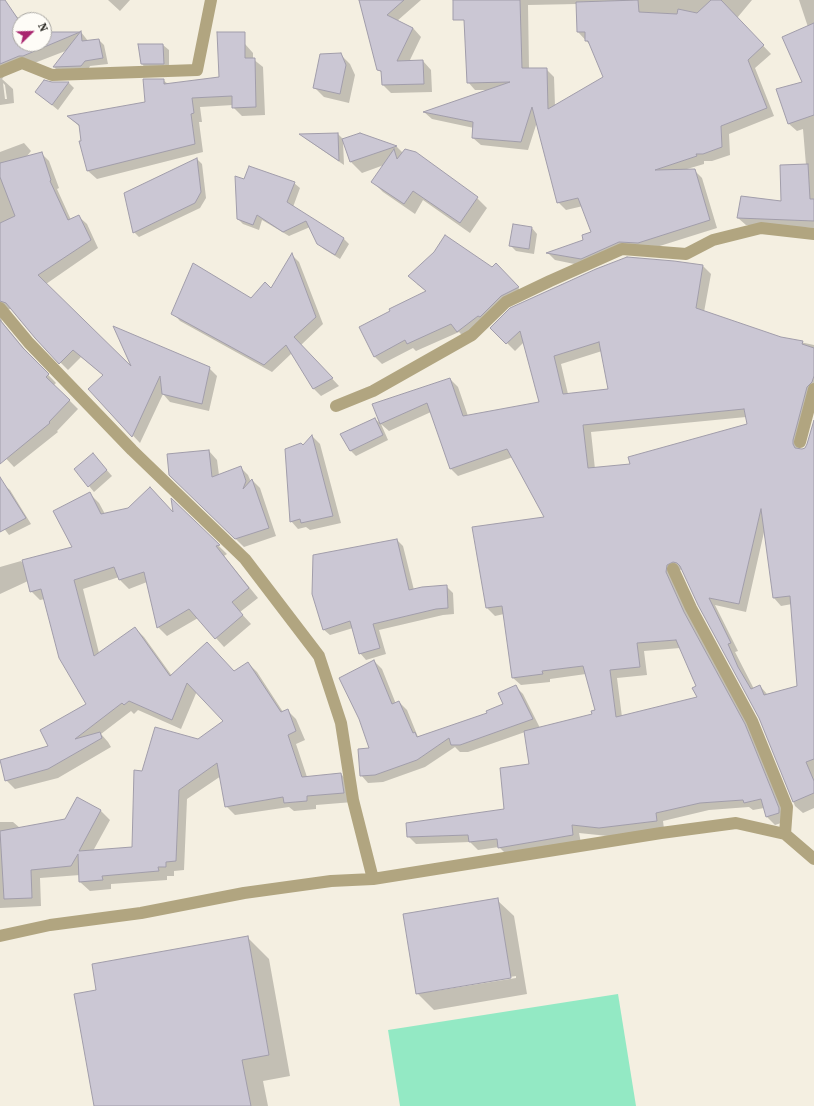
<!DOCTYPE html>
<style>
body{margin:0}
#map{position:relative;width:814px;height:1106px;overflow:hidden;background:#f4efe1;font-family:"Source Serif 4",serif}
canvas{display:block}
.north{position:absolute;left:12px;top:12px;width:40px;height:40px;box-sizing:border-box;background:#fefcf7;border:1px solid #a9a7a2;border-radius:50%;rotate:67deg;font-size:11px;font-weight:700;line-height:16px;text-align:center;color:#292722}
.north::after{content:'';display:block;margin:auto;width:14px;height:18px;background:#a9256f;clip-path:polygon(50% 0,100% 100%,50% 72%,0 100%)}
</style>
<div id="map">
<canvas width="814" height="1106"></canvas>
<div class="north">N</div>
</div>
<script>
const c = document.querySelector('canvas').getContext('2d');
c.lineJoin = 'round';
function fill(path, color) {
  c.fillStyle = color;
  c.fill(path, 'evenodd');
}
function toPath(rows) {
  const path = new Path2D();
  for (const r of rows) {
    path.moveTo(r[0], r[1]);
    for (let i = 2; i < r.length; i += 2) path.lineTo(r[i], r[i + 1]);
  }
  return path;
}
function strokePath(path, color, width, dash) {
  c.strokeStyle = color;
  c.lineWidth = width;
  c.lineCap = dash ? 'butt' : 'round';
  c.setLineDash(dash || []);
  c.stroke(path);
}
const green = toPath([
 [618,994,636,1106,400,1106,388,1030]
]);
const shadow = toPath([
 [108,0,130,0,120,11],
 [359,0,421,0,397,21,413,28,421,37,409,62,423,61,431,70,432,92,391,93,383,85,382,73,378,69],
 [465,0,752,0,737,18,771,54,755,68,774,116,729,134,730,155,712,161,704,161,704,164,687,169,694,170,702,178,717,228,647,250,628,249,589,267,555,260,548,253,585,240,592,233,583,206,566,210,558,202,537,122,528,150,481,145,473,138,474,128,432,119,424,112,487,90,475,90,468,82],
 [577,4,578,32,592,47,604,78,555,106,554,77,546,69,529,69,528,5],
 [799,0,814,0,814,228,746,225,738,218,782,202,806,165,803,129,797,131,789,124,778,90,803,83,808,27],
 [9,8,20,20,20,44,44,44,44,33,80,33,81,32,88,41,99,40,104,45,108,64,90,66,87,72,59,72,54,67,68,50,6,74,2,79,13,89,14,103,0,105,0,15],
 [3,83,5,85,7,99,5,99],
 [245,44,253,53,253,59,263,67,265,115,242,116,233,107,233,105,200,107,202,122,199,122,203,152,97,179,88,171,80,142,82,142,80,127,69,117,147,103,163,80,168,84,220,78],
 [140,45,163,45,169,50,169,69,147,70,142,64],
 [340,54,350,64,355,75,349,103,324,97,315,88],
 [69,83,74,88,58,110,36,92,52,84],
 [338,134,344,140,360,134,397,147,403,153,477,198,487,208,470,233,423,200,415,214,383,192,373,182,384,165,362,173,351,162,343,141,344,165,306,139,302,135],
 [24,143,31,151,27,156,41,153,49,161,59,188,57,189,71,220,78,216,87,224,98,248,46,284,134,370,209,368,217,376,209,411,170,402,163,394,140,443,89,389,104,376,81,357,68,370,44,346,11,309,4,310,1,314,2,322,27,352,0,368,0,152],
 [197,159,202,164,206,198,200,208,139,237,134,232],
 [245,181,294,183,300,188,293,207,344,239,349,244,340,259,324,249,318,243,310,227,289,236,262,220,259,230,243,224,238,219],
 [532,228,537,234,534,254,516,251,510,245],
 [292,255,299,262,323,324,301,345,339,386,321,396,313,388,292,353,272,372,180,321,173,313,251,299,271,289],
 [674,262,703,266,711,274,704,312,781,338,814,345,814,396,800,448,800,450,806,448,814,422,814,808,803,813,795,806,760,717,682,569,674,573,753,733,787,821,775,825,767,817,764,808,753,810,749,807,709,810,663,821,664,829,608,836,579,833,581,843,507,855,499,847,478,850,470,842,416,844,408,836,505,810,531,765,525,732,468,752,460,752,455,747,425,767,383,782,368,783,361,775,370,749,374,661,382,669,396,704,399,702,407,710,418,737,488,714,504,704,515,686,523,694,540,728,593,715,596,711,586,674,550,679,550,682,521,685,513,678,504,614,495,616,487,608,473,528,546,518,513,457,458,476,450,468,431,412,389,431,381,424,373,405,450,379,458,387,468,416,540,403,524,342,515,351,492,328],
 [602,351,610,390,568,394,561,364],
 [746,417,748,425,631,465,595,469,591,432],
 [764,532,774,598,781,606,792,604,798,686,767,694,760,686,754,689,735,652,738,651,715,605,746,612],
 [680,648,698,686,699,698,622,717,617,678,647,675,644,651],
 [496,265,526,296,509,304,466,339,459,332,416,351,413,348,382,364,374,356,427,292,417,284,492,269],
 [32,358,56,383,54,385,78,409,57,431,58,432,14,467,0,452,0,391],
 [375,419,381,424,388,440,356,456,350,450],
 [312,436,320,444,341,523,310,530,306,527,298,529,291,521,303,447],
 [209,451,217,460,219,475,240,467,248,475,251,482,252,480,260,488,276,536,244,547,170,475],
 [98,460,112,476,94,492,75,469],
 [4,485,10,490,31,524,9,535,0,523,0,488],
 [90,494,99,503,105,514,174,514,173,501,227,554,224,556,258,598,240,612,251,624,224,647,198,618,167,636,158,627,147,582,129,589,120,580,119,577,83,589,99,653,135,628,144,637,172,676,234,672,248,663,257,672,283,712,287,710,296,719,305,740,296,744,307,777,341,774,350,783,353,802,316,805,316,809,294,811,289,807,235,815,226,806,221,776,187,799,184,870,174,871,174,876,167,876,167,880,111,884,111,889,90,891,80,882,80,875,40,878,41,906,0,908,0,822,13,822,20,828,66,820,78,798,101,811,110,820,93,851,133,847,143,772,198,740,224,721,197,691,181,729,138,710,134,714,131,711,101,734,108,742,111,747,58,778,15,789,6,780,50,747,87,704,45,599,40,600,31,591,28,581,0,594,0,567,21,561,24,565,73,548],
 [397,540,403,546,414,590,446,586,453,593,454,614,443,615,379,630,386,654,366,660,360,653,353,628,330,635,323,629],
 [497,900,514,916,527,994,434,1010,417,993],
 [516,976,516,978,429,992,429,990],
 [247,937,269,959,290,1076,263,1081,268,1106,95,1106,98,991]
]);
const building = toPath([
 [0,0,5,0,20,22,20,44,44,44,44,32,80,32,23,56,19,56,0,64,0,0],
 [359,0,404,0,387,15,413,28,397,61,423,60,424,84,382,85,381,71,377,70,359,0],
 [453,0,520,0,522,68,547,68,548,109,603,77,588,41,585,41,585,32,577,32,576,2,638,0,639,12,677,14,678,9,697,13,711,0,721,0,764,45,748,60,767,108,721,126,722,147,703,154,696,154,697,156,655,170,695,169,710,220,638,243,619,242,581,259,546,253,583,240,582,235,591,232,578,198,557,203,532,107,521,142,472,138,473,122,423,112,510,82,467,83,464,20,453,20,453,0],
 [814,23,814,115,788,124,776,89,802,82,782,37,814,23],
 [81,31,82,41,99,39,103,58,85,61,81,66,53,67,81,31],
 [217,32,245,32,245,58,255,58,256,107,232,108,232,96,192,98,194,113,191,114,195,144,87,171,79,141,81,141,79,125,67,116,145,102,143,79,164,79,164,84,219,77,217,32],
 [138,44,163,44,164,64,141,64,138,44],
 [341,53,346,65,340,94,313,88,320,54,341,53],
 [44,80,52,82,69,82,52,105,35,92,44,80],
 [338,133,339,161,299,134,338,133],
 [360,133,397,146,350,162,342,139,360,133],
 [394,149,397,159,405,149,416,152,478,197,460,223,413,191,404,204,371,182,394,149],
 [42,152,51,180,50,181,68,220,79,215,91,240,38,275,131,366,113,326,210,367,202,404,162,394,160,376,132,437,88,389,103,375,73,350,59,364,35,338,6,303,0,301,0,223,15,216,0,177,0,163,42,152],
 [197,158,201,192,195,203,133,233,124,193,197,158],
 [808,164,810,199,814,199,814,221,737,218,741,196,781,201,780,165,808,164],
 [249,166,295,182,287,202,344,238,335,255,317,244,306,221,283,232,257,215,253,225,237,219,235,176,244,179,249,166],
 [513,224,532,227,529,249,509,246,513,224],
 [445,235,492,267,496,263,519,287,501,296,480,317,478,316,457,332,451,324,407,344,405,340,374,357,359,327,390,311,389,309,426,291,408,276,434,252,445,235],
 [292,253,316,317,294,337,333,378,313,389,286,345,264,365,171,314,193,263,251,298,265,282,271,288,292,253],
 [627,257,674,261,703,265,696,308,781,337,803,341,802,344,814,348,814,376,812,382,807,387,793,440,793,444,795,448,802,449,805,448,807,444,814,420,814,759,806,762,814,781,814,793,793,802,759,718,698,605,680,566,677,563,673,562,667,565,666,572,684,612,745,724,779,808,779,813,766,817,761,799,744,803,743,800,700,803,656,813,657,821,599,828,572,825,573,835,498,848,497,839,469,842,468,835,407,837,406,823,504,809,500,768,529,764,524,731,592,714,591,711,595,710,583,666,542,671,543,674,512,678,502,606,486,608,472,527,544,517,507,449,450,469,427,403,380,424,372,404,450,378,463,416,539,402,520,331,506,344,490,328,510,308,596,269,627,257],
 [599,342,608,389,563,394,554,356,599,342],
 [744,409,747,424,628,457,630,464,588,468,583,425,744,409],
 [761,509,773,598,790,596,797,686,764,695,760,685,751,689,738,667,728,644,731,643,709,598,739,604,761,509],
 [676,640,696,686,692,688,697,697,616,717,610,670,640,667,637,643,676,640],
 [0,320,23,348,49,374,46,377,70,400,49,422,50,423,0,464,0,320],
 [375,418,383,435,350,451,340,434,375,418],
 [312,435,333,516,301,523,300,519,290,522,285,449,301,443,303,445,312,435],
 [209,450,212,477,241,466,246,481,243,489,252,479,269,528,235,539,169,475,167,454,209,450],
 [93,453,107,470,88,487,74,469,93,453],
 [0,477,26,518,0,532,0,477],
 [150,487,173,512,171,498,220,545,216,546,249,588,232,602,243,615,215,639,189,609,157,628,144,572,119,580,114,567,74,580,94,656,135,627,170,676,207,642,234,671,248,662,281,712,288,709,296,731,288,735,302,777,341,773,344,793,307,796,307,801,284,803,283,797,225,807,217,763,179,790,176,861,166,862,166,867,158,867,159,871,102,876,103,880,79,882,78,854,71,866,31,870,32,898,4,899,0,831,65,819,77,797,101,810,79,851,132,847,134,770,142,771,155,727,198,739,223,721,187,683,172,720,129,701,124,705,122,703,75,739,100,732,102,738,48,769,5,781,0,760,48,746,40,730,86,704,59,658,41,589,30,592,22,560,72,547,53,511,90,492,101,514,128,508,150,487],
 [397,539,409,590,422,587,447,585,448,608,436,609,373,624,380,648,359,654,350,621,323,630,312,594,313,555,397,539],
 [374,660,392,704,399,701,413,733,415,732,417,737,487,713,486,711,503,704,498,693,516,685,533,719,460,745,451,745,449,738,417,760,375,775,360,776,358,749,369,748,359,719,339,678,374,660],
 [498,898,511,978,416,994,403,914,498,898],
 [248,936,269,1055,242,1060,251,1106,94,1106,74,994,96,990,92,964,248,936]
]);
const street = toPath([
 [0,72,22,63,52,75,197,70,211,0],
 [0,308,29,343,132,450,245,559,319,656,341,723,353,800,373,879],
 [336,406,373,391,472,335,506,302,550,281,622,249,686,254,713,240,761,228,814,234],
 [800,442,814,389],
 [673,569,691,608,752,721,787,807,785,834],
 [0,936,50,925,141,913,244,893,331,881,373,879,661,833,736,823,785,834,814,859]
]);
fill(green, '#93e9c4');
fill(shadow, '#0003');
fill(building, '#cbc7d4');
strokePath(building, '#a19daa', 1);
strokePath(street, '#b1a580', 12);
</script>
